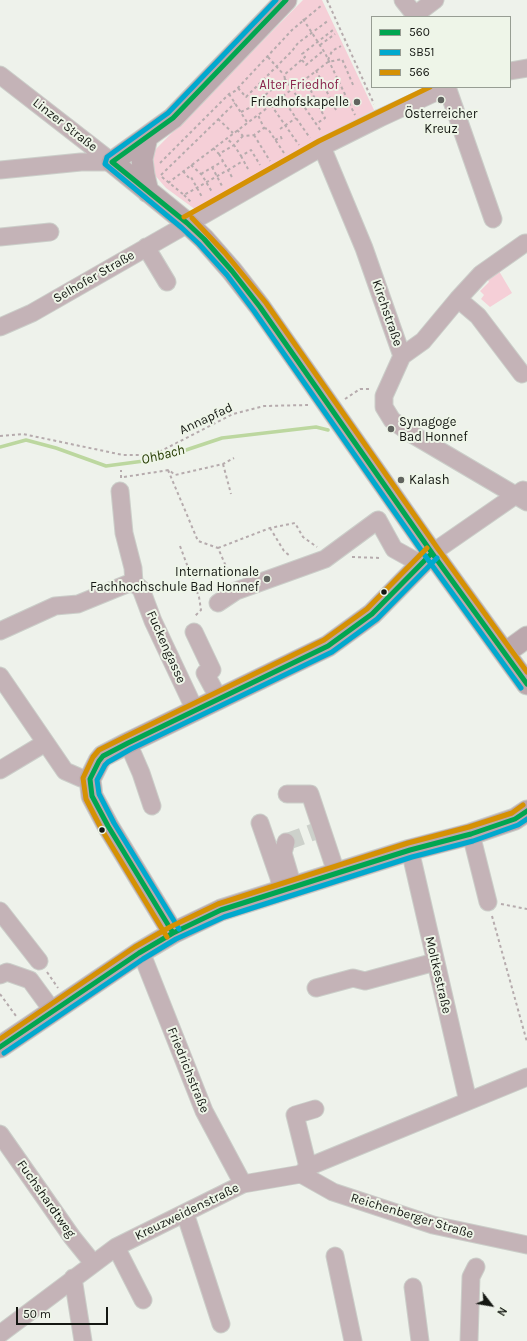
<!DOCTYPE html>
<meta charset="utf-8">
<style>
body{margin:0}
#map{position:relative;width:527px;height:1341px;overflow:hidden;background:#eef2eb;font-family:Karla,sans-serif}
canvas{display:block}
.legend{position:absolute;left:371px;top:16px;width:140px;height:72px;box-sizing:border-box;background:#eef5e8;border:1px solid #979d93;margin:0;padding:5px 7px;list-style:none;font-size:12px;color:#151813}
.legend li{display:flex;align-items:center;gap:8px;height:20px}
.legend b{width:20px;border:1px solid #979d93}
.north{position:absolute;left:471px;top:1285px;width:40px;height:40px;-webkit-text-stroke:3px #eef5e8;paint-order:stroke;rotate:121deg;font-size:11px;font-weight:700;line-height:16px;text-align:center;color:#151813}
.north::after{content:'';display:block;margin:auto;width:14px;height:18px;background:#151813;clip-path:polygon(50% 0,100% 100%,50% 72%,0 100%)}
.scale{position:absolute;left:16px;top:1307px;width:92px;height:18px;box-sizing:border-box;border:2px solid #151813;border-top:0;padding-left:5px;font-size:12px;line-height:14px;white-space:nowrap;color:#151813;-webkit-text-stroke:3px #eef5e8;paint-order:stroke}
</style>
<div id="map">
<canvas width="527" height="1341"></canvas>
<ul class="legend">
<li><b style="height:5px;background:#00a651"></b>560</li>
<li><b style="height:5px;background:#00a9ce"></b>SB51</li>
<li><b style="height:5px;background:#d59103"></b>566</li>
</ul>
<div class="north">N</div>
<div class="scale">50 m</div>
</div>
<script>
const c = document.querySelector('canvas').getContext('2d');
c.lineJoin = 'round';
function fill(path, color) {
  c.fillStyle = color;
  c.fill(path, 'evenodd');
}
function toPath(rows) {
  const path = new Path2D();
  for (const r of rows) {
    path.moveTo(r[0], r[1]);
    for (let i = 2; i < r.length; i += 2) path.lineTo(r[i], r[i + 1]);
  }
  return path;
}
function strokePath(path, color, width, dash) {
  c.strokeStyle = color;
  c.lineWidth = width;
  c.lineCap = dash ? 'butt' : 'round';
  c.setLineDash(dash || []);
  c.stroke(path);
}
function drawText(font, color, halo, rows, align = 'center') {
  c.font = font + ' Karla,sans-serif';
  c.lineWidth = 4;
  c.setLineDash([]);
  c.textBaseline = 'middle';
  c.strokeStyle = halo;
  c.fillStyle = color;
  for (const [text, x, y, turn = 0] of rows) {
    c.save();
    c.translate(x, y);
    c.rotate((+turn || 0) * Math.PI / 180);
    c.textAlign = isNaN(turn) ? turn : align;
    if (halo) c.strokeText(text, 0, 0);
    c.fillText(text, 0, 0);
    c.restore();
  }
}
const green = toPath([
 [303,0,322,0,374,110,272,165,196,210,166,188,153,173,153,152],
 [499,271,512,293,490,307,481,299,484,295,480,291,489,282,488,280]
]);
const stream = toPath([
 [0,447,26,440,56,448,106,466,159,459,222,438,316,427,328,430]
]);
const minorTunnel = toPath([
 [286,842,316,831]
]);
const path = toPath([
 [327,0,374,104],
 [303,19,325,53,355,115],
 [320,45,335,34],
 [268,57,284,75],
 [302,60,306,65,323,51],
 [328,60,332,51,341,46],
 [316,70,336,110],
 [285,79,284,75,305,57,302,54,333,30],
 [304,80,309,87,325,118,316,124],
 [238,88,246,97,292,51,298,43,329,20],
 [229,94,247,122],
 [278,99,283,107,287,105,310,138],
 [271,105,299,145],
 [241,112,249,108,285,79,321,131],
 [218,119,233,133],
 [264,128,268,129,284,153],
 [280,129,296,118],
 [237,130,243,136,254,135,264,128,258,115],
 [254,135,270,161],
 [243,136,234,145,241,156,251,150,260,165],
 [275,140,281,137,282,140],
 [213,148,219,154,234,145,226,138],
 [219,154,228,170,243,161],
 [241,156,248,169],
 [160,163,229,94,235,91,292,30,322,5],
 [191,165,202,175,212,192],
 [212,167,222,186],
 [183,171,189,178,191,177,202,197],
 [201,174,223,161],
 [161,175,235,103],
 [162,177,184,195,228,170,233,179],
 [168,183,328,62,342,59,354,87],
 [184,195,192,203],
 [345,399,360,389,371,389],
 [0,436,23,434,123,455,148,455,159,452,233,414,264,406,308,405],
 [223,464,231,494],
 [168,470,198,541,218,548,231,578],
 [124,477,169,470,175,475,223,464,234,458],
 [121,478,121,470],
 [270,528,284,551,290,556],
 [180,546,199,597,201,610,194,617],
 [218,548,270,528,295,523,303,537,317,547],
 [352,557,382,558],
 [501,904,527,909],
 [492,916,527,1042],
 [47,972,58,988],
 [0,994,16,1016]
]);
const minor = toPath([
 [403,0,415,15,435,0],
 [510,71,527,68],
 [0,75,112,162],
 [447,87,493,219],
 [322,147,364,248,402,356,384,396,384,407,392,420,410,433,527,502],
 [0,170,81,162,112,162],
 [0,237,50,232],
 [146,247,167,282],
 [458,299,478,316,522,374],
 [0,327,32,313,322,147,380,118,447,87],
 [402,356,423,341,458,299,481,274,525,243,527,243],
 [120,491,124,533,133,568,134,583,141,589,153,621,195,710],
 [432,553,523,490],
 [218,603,236,591,325,559,378,520,394,549,421,564],
 [0,631,55,606,78,604,127,584,134,583],
 [194,632,212,670,205,673,219,699],
 [0,676,65,771,81,778,90,779],
 [128,743,141,773,152,806],
 [0,770,45,743],
 [287,794,310,794,336,872],
 [260,823,279,878,281,890],
 [471,834,488,902],
 [286,842,283,853,291,880],
 [410,850,468,1101],
 [0,911,39,961],
 [139,953,145,962,204,1111,243,1184],
 [0,975,7,972,30,980,52,1010],
 [316,988,353,978,365,981,435,962],
 [0,1134,72,1237,93,1263],
 [308,1167,295,1115,315,1109],
 [301,1174,333,1192,433,1225,527,1245],
 [185,1213,221,1324],
 [116,1247,143,1300],
 [335,1256,353,1341],
 [73,1278,83,1341],
 [413,1287,420,1341],
 [0,1334,116,1247,243,1184,301,1174,308,1167,527,1077],
 [469,1341,471,1277,476,1267]
]);
const major = toPath([
 [286,0,173,118,112,162,187,223,204,239,232,271,260,307,432,553,527,684],
 [147,137,142,159,144,175,148,192],
 [505,653,527,637],
 [173,933,108,826,92,796,90,779,99,761,103,756,128,743,328,646,372,614,432,553],
 [0,1047,139,953,173,933,221,910,410,850,471,834,515,819,527,811]
]);
const bus1 = toPath([
 [286,0,173,118,112,162,187,223,204,239,232,271,260,307,432,553,527,684],
 [173,933,108,826,92,796,90,779,99,761,103,756,128,743,328,646,372,614,432,553],
 [0,1047,139,953,173,933,221,910,410,850,471,834,515,819,527,811]
]);
const bus2 = toPath([
 [276,0,168,113,107,157,105,164,182,228,199,244,227,275,254,311,426,557,521,688],
 [179,929,114,823,99,794,97,780,105,765,108,762,131,749,332,652,377,619,437,558],
 [4,1053,143,959,176,939,224,917,412,857,473,841,518,825,527,819]
]);
const bus3 = toPath([
 [184,217,319,141,430,87],
 [192,218,225,253,266,303,438,549,527,672],
 [167,937,102,830,86,799,83,778,93,757,99,750,125,737,324,640,367,609,427,548],
 [0,1039,135,947,170,927,218,904,408,843,469,827,512,813,523,805]
]);
const markers = [
 [441,100,4,"#61645f"],
 [357,102,4,"#61645f"],
 [391,429,4,"#61645f"],
 [401,480,4,"#61645f"],
 [267,579,4,"#61645f"],
 [384,592,3.5,"#151813"],
 [102,830,3.5,"#151813"]
];
const parkNames = [
 ["Alter Friedhof",299,85]
];
const poiNames = [
 ["Friedhofskapelle",349,102],
 ["Österreicher",441,114,"center"],
 ["Kreuz",441,129,"center"],
 ["Synagoge",399,422,"left"],
 ["Bad Honnef",399,437,"left"],
 ["Kalash",409,480,"left"],
 ["Internationale",259,572],
 ["Fachhochschule Bad Honnef",259,587]
];
const streetNames = [
 ["Linzer Straße",65,125,38],
 ["Selhofer Straße",94,277,-30],
 ["Kirchstraße",387,313,71],
 ["Annapfad",206,419,-25],
 ["Fuckengasse",166,647,66],
 ["Moltkestraße",438,975,77],
 ["Friedrichstraße",188,1070,68],
 ["Fuchshardtweg",46,1199,55],
 ["Kreuzweidenstraße",187,1212,-26],
 ["Reichenberger Straße",412,1216,17]
];
const waterNames = [
 ["Ohbach",163,455,-14]
];
fill(green, '#f5cfd7');
strokePath(stream, '#bcd79f', 3.5);
strokePath(minorTunnel, '#cdd1cb', 17, [17, 8]);
strokePath(minor, '#cbcec9', 19);
strokePath(major, '#cbcec9', 23);
strokePath(path, '#b6abad', 2, [3, 3]);
strokePath(minor, '#c4b3b7', 17);
strokePath(major, '#bba8ad', 21);
strokePath(bus1, '#00a651', 5);
strokePath(bus2, '#00a9ce', 5);
strokePath(bus3, '#d59103', 5);
for (const [x, y, r, color] of markers) {
  const dot = new Path2D();
  dot.arc(x, y, r, 0, 2 * Math.PI);
  c.fillStyle = color;
  c.fill(dot);
  strokePath(dot, '#eef5e8', 1.5);
}
drawText('13px', '#89244c', '#eef5e8', parkNames);
drawText('13px', '#151813', '#eef5e8', poiNames, 'right');
drawText('13px', '#151813', '#eef5e8', streetNames);
drawText('italic 14px', '#273d04', '#eef5e8', waterNames);
</script>
